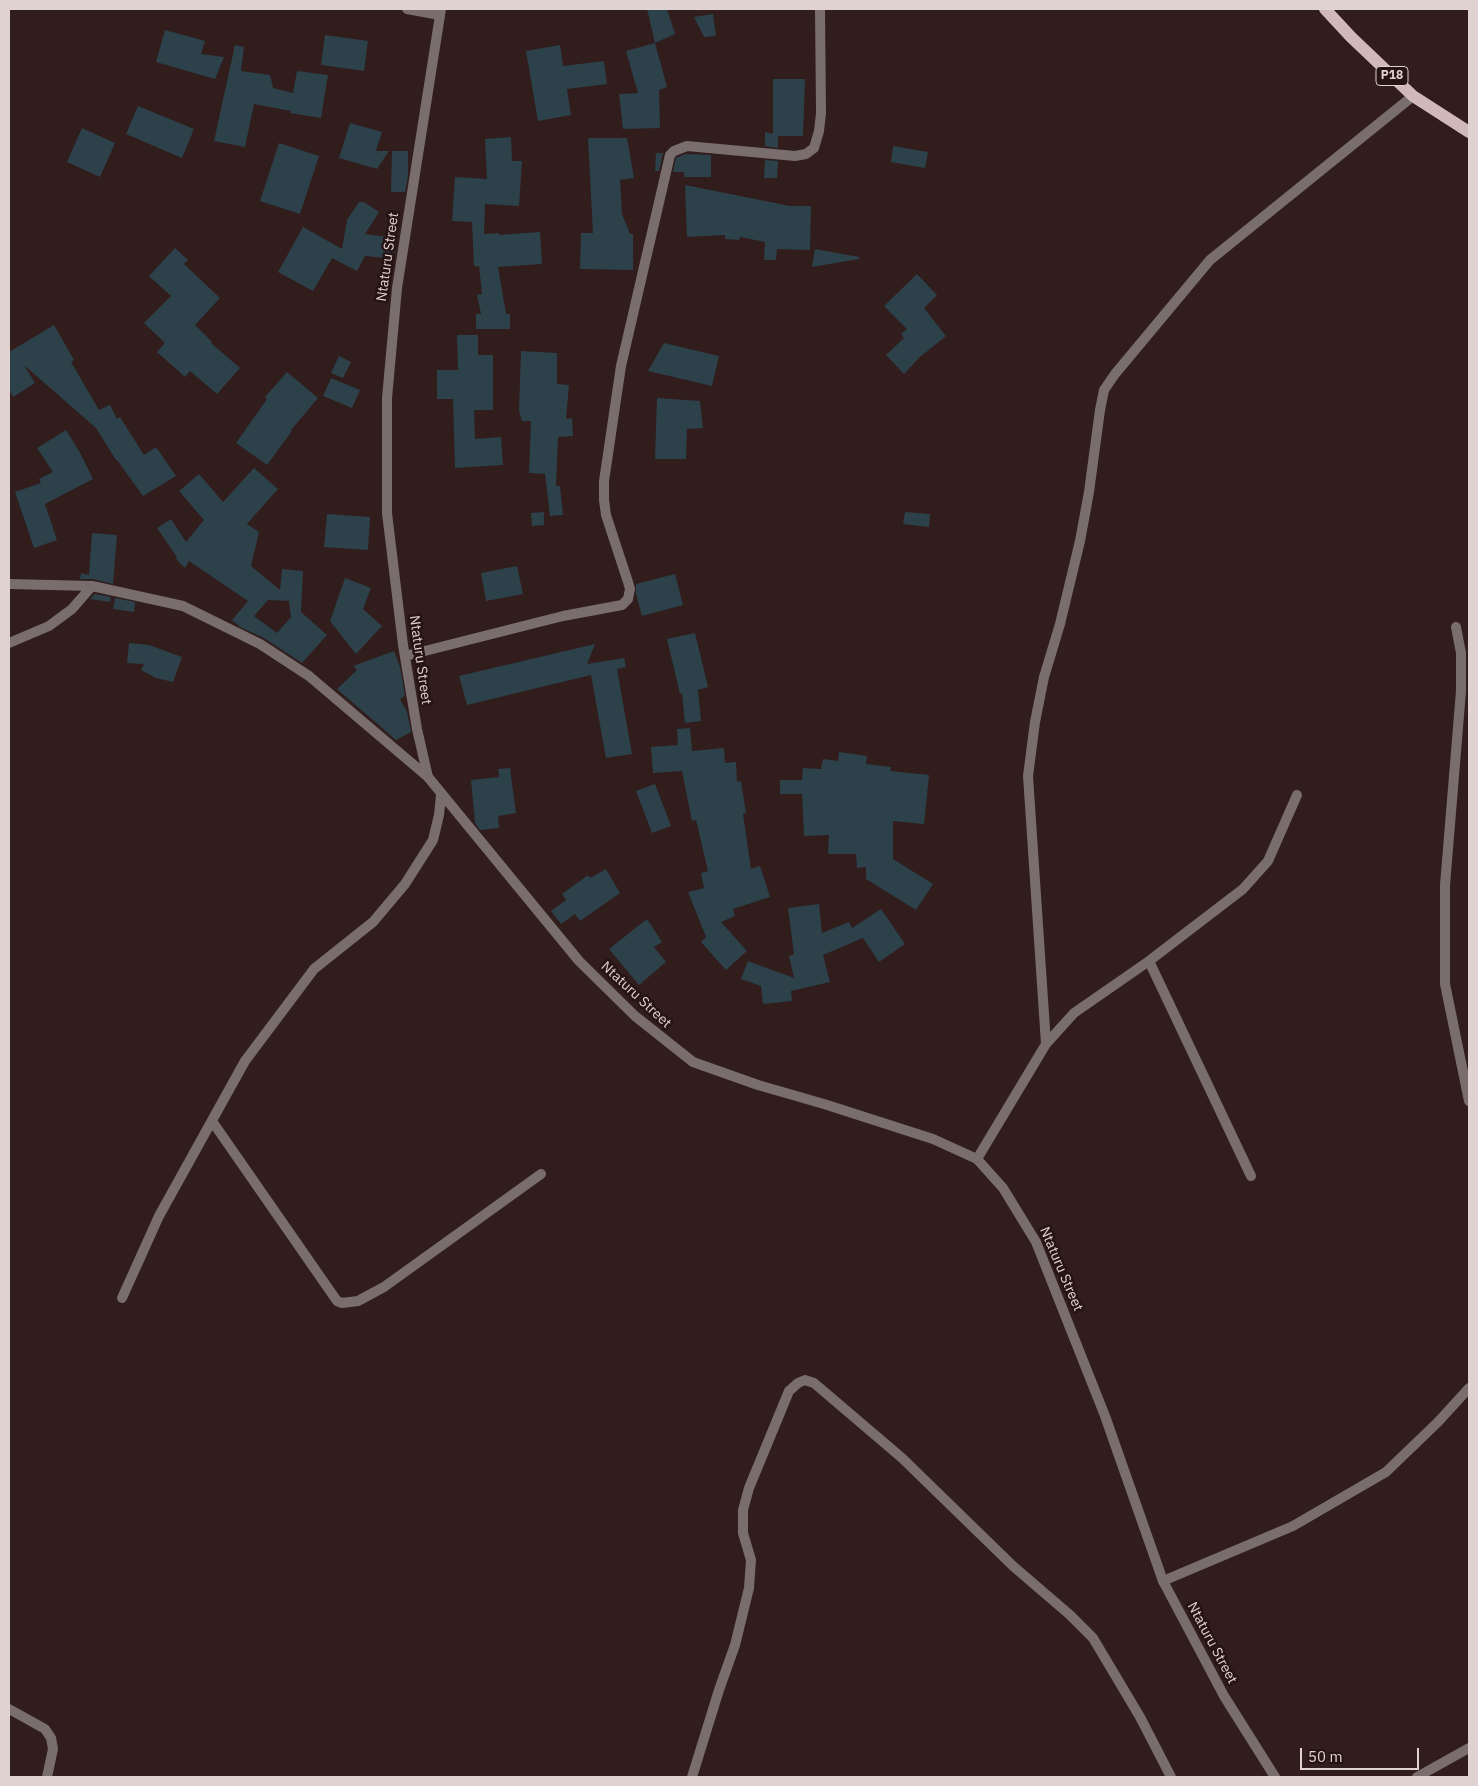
<!DOCTYPE html>
<style>
body{margin:0}
#map{position:relative;width:1478px;height:1786px;overflow:hidden;background:#301d1c;font-family:"IBM Plex Sans",sans-serif}
canvas{display:block}
.frame{position:absolute;inset:0;border:10px solid #e0d2d1;pointer-events:none}
.scale{position:absolute;left:1300px;top:1748px;width:119px;height:22px;box-sizing:border-box;border:2px solid #e0d2d1;border-top:0;padding-left:6px;font-size:15px;line-height:18px;white-space:nowrap;color:#e0d2d1;-webkit-text-stroke:4px #261313;paint-order:stroke}
</style>
<div id="map">
<canvas width="1478" height="1786"></canvas>
<div class="frame"></div>
<div class="scale">50 m</div>
</div>
<script>
const c = document.querySelector('canvas').getContext('2d');
c.lineJoin = 'round';
function fill(path, color) {
  c.fillStyle = color;
  c.fill(path, 'evenodd');
}
function toPath(rows) {
  const path = new Path2D();
  for (const r of rows) {
    path.moveTo(r[0], r[1]);
    for (let i = 2; i < r.length; i += 2) path.lineTo(r[i], r[i + 1]);
  }
  return path;
}
function strokePath(path, color, width, dash) {
  c.strokeStyle = color;
  c.lineWidth = width;
  c.lineCap = dash ? 'butt' : 'round';
  c.setLineDash(dash || []);
  c.stroke(path);
}
function drawText(font, color, halo, rows, align = 'center') {
  c.font = font + ' "IBM Plex Sans",sans-serif';
  c.lineWidth = 5;
  c.setLineDash([]);
  c.textBaseline = 'middle';
  c.strokeStyle = halo;
  c.fillStyle = color;
  for (const [text, x, y, turn = 0] of rows) {
    c.save();
    c.translate(x, y);
    c.rotate((+turn || 0) * Math.PI / 180);
    c.textAlign = isNaN(turn) ? turn : align;
    if (halo) c.strokeText(text, 0, 0);
    c.fillText(text, 0, 0);
    c.restore();
  }
}
const building = toPath([
 [647,9,667,9,675,34,655,43],
 [713,14,716,36,704,37,694,17],
 [165,30,205,41,201,54,224,57,215,79,156,62],
 [325,35,368,41,364,71,321,65],
 [655,43,667,87,659,90,660,128,623,129,619,94,638,93,626,51],
 [235,45,244,47,241,71,270,75,273,88,293,93,297,71,328,75,321,118,290,113,291,111,254,104,245,147,214,141],
 [560,45,563,66,604,61,607,84,567,89,571,115,538,121,526,51],
 [773,79,805,79,803,136,778,136,778,148,765,146,765,132,773,134],
 [138,106,194,129,182,158,126,134],
 [350,123,382,132,376,151,389,151,377,169,339,158],
 [82,128,115,143,100,177,67,162],
 [511,137,512,161,522,161,519,206,485,204,484,234,499,233,499,235,540,232,542,264,498,267,506,314,510,314,510,329,476,329,476,314,481,314,477,295,482,294,479,266,474,266,472,222,452,221,455,177,487,179,485,139],
 [588,138,627,138,634,178,620,180,622,214,630,234,633,234,633,270,580,269,581,233,593,233],
 [279,143,319,156,300,214,260,201],
 [893,146,928,152,925,168,891,162],
 [392,151,408,151,408,176,405,192,391,192],
 [656,153,663,153,659,171,655,171],
 [685,154,711,155,711,177,684,177,684,172,673,172,676,158],
 [765,160,778,161,777,178,764,178],
 [685,185,790,206,811,206,810,250,777,249,776,260,764,260,765,242,740,237,739,240,725,239,725,235,687,237],
 [359,202,364,202,379,212,365,234,396,238,394,259,365,256,357,271,332,258,313,291,278,272,303,227,342,249,347,220],
 [175,248,188,260,184,264,220,298,195,325,212,342,211,343,240,368,217,394,190,371,185,377,157,352,165,343,144,323,171,296,149,276],
 [815,249,859,257,859,259,812,267],
 [917,274,937,295,924,308,946,336,920,357,904,374,886,355,904,338,901,334,907,329,884,306],
 [54,325,74,360,71,362,99,410,110,405,117,419,120,417,144,455,156,447,176,476,143,496,117,460,116,460,96,428,24,365,35,383,13,397,9,390,9,352],
 [457,335,478,335,478,355,493,355,493,410,474,410,475,439,501,437,503,465,455,468,453,399,437,399,437,370,458,370],
 [664,343,719,356,712,386,648,371],
 [521,351,557,353,557,384,569,385,566,419,572,418,573,436,558,437,556,486,560,486,563,515,550,516,545,474,529,473,531,421,522,421,519,411],
 [339,356,351,362,343,378,331,373],
 [287,372,318,398,291,430,292,431,267,465,236,443,267,399,265,397],
 [331,378,360,390,352,408,323,396],
 [657,398,700,401,703,428,687,429,686,459,655,459],
 [66,430,79,451,93,479,45,504,57,540,34,548,15,492,41,483,39,479,53,472,37,448],
 [254,468,278,489,247,524,259,532,251,566,280,590,282,569,303,571,301,612,327,635,302,663,264,638,240,627,232,620,248,601,189,561,185,568,176,559,177,557,157,528,171,519,186,542,204,520,179,491,199,474,223,502],
 [268,600,289,601,291,617,277,633,254,616],
 [544,512,544,525,532,526,531,513],
 [905,512,930,514,929,527,903,524],
 [327,514,370,517,368,550,324,547],
 [92,533,117,535,113,584,93,579,80,579,81,573,89,575],
 [517,566,523,594,486,601,481,573],
 [675,574,683,605,642,616,636,594,636,584],
 [345,578,371,588,363,609,382,626,356,654,330,621],
 [95,594,111,597,110,602,90,599],
 [115,598,135,602,134,612,113,609],
 [695,633,708,687,698,690,701,721,685,723,682,693,680,694,667,639],
 [129,643,149,645,182,657,173,682,156,678,141,670,144,664,127,663],
 [595,644,587,664,624,658,626,667,617,669,632,754,606,758,591,675,467,705,459,676],
 [394,651,400,667,405,696,400,699,407,712,411,732,396,740,337,689,357,670,353,666],
 [690,728,692,751,724,748,725,763,736,762,737,782,741,781,746,813,743,814,751,869,760,866,770,897,733,909,735,916,721,922,747,951,726,970,701,942,706,937,688,892,704,888,701,873,708,871,696,820,692,821,682,771,653,773,651,747,678,745,677,729],
 [839,752,867,756,866,764,891,767,890,771,929,775,924,824,893,821,893,859,933,884,916,910,866,879,866,867,857,868,856,854,828,854,829,835,804,836,802,794,780,794,780,780,802,780,803,768,821,769,823,759,838,761],
 [510,768,516,813,498,816,499,828,480,830,475,823,471,780,499,777,498,769],
 [655,784,671,826,652,833,636,791],
 [606,869,620,893,580,921,575,914,561,924,551,911,566,900,562,894,588,875,590,878],
 [819,904,822,933,849,922,852,928,881,909,905,944,879,962,863,938,823,955,830,982,791,991,792,1001,763,1004,761,986,741,979,748,961,794,978,789,956,794,954,788,908],
 [647,919,662,942,654,947,666,962,639,985,609,949]
]);
const minor = toPath([
 [407,9,440,15],
 [9,584,92,586,183,606,260,644,309,676,428,777],
 [1456,627,1461,653,1461,691,1445,885,1445,984,1469,1101],
 [9,643,49,626,72,609,92,586],
 [405,656,563,616,622,605,628,599,630,589,628,582,606,515,604,500,604,481,621,366,670,155,674,151,687,146,795,156,806,154,814,148,819,131,821,113,820,9],
 [1149,961,1251,1176],
 [1046,1044,1028,776,1035,722,1044,677,1060,624,1080,541,1089,492,1100,410,1104,390,1115,374,1210,260,1413,96],
 [212,1121,337,1301,342,1303,358,1301,384,1287,541,1174],
 [977,1159,1046,1044,1074,1013,1149,961,1243,889,1268,861,1297,795],
 [122,1298,159,1216,245,1061,314,969,373,922,405,884,433,840,439,815,441,795],
 [1163,1581,1293,1526,1386,1472,1438,1422,1469,1388],
 [9,1709,45,1729,51,1738,53,1749,47,1777],
 [692,1777,719,1690,735,1645,749,1588,751,1560,743,1533,743,1510,749,1488,789,1391,798,1383,805,1380,814,1383,902,1458,1013,1566,1070,1615,1093,1638,1140,1717,1171,1777],
 [1417,1777,1469,1748]
]);
const tertiary = toPath([
 [441,9,397,288,387,398,387,513,403,645,417,729,428,777,579,961,635,1016,693,1062,758,1085,824,1104,933,1139,977,1159,1003,1188,1036,1242,1105,1416,1163,1581,1224,1696,1275,1777]
]);
const primary = toPath([
 [1325,9,1351,37,1413,96,1469,132]
]);
const shields = [
 [1392,76,32]
];
const shieldNames = [
 ["P18",1392,76]
];
const streetNames = [
 ["Ntaturu Street",388,257,-82],
 ["Ntaturu Street",420,660,82],
 ["Ntaturu Street",636,995,43],
 ["Ntaturu Street",1061,1269,67],
 ["Ntaturu Street",1212,1643,62]
];
fill(building, '#2c414a');
strokePath(minor, '#796d6d', 10);
strokePath(tertiary, '#796d6d', 10);
strokePath(primary, '#d0b9b8', 12);
for (const [x, y, w] of shields) {
  const box = new Path2D();
  box.roundRect(x - w / 2, y - 9.5, w, 19, 4);
  c.fillStyle = '#261313';
  c.fill(box);
  strokePath(box, '#e0d2d1', 1);
}
drawText('bold 12px', '#e0d2d1', null, shieldNames);
drawText('14px', '#e0d2d1', '#261313', streetNames);
</script>
